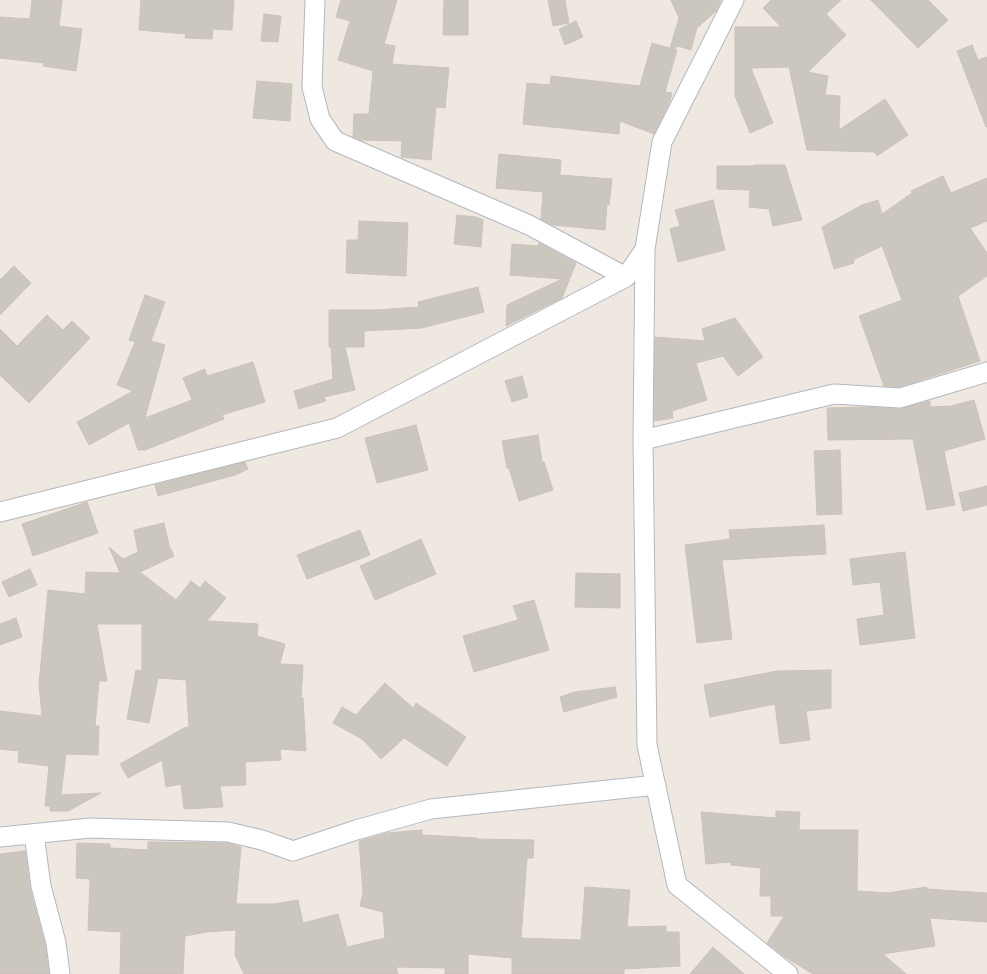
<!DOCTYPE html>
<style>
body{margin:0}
canvas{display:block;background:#efe8e0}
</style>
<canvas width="987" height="974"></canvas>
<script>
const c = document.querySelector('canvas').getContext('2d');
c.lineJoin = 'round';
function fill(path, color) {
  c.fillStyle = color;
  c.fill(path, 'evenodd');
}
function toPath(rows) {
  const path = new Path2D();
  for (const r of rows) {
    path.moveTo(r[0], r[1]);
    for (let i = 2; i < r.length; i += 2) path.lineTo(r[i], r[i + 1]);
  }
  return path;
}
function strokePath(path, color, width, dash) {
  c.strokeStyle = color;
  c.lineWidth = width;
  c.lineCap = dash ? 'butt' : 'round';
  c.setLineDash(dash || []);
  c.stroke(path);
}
const building = toPath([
 [32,0,62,0,59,26,82,29,76,71,43,66,44,63,0,58,0,17,30,19,32,0],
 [141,0,234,0,232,30,213,29,212,39,185,38,186,34,139,30,141,0],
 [341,0,397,0,384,44,395,46,392,64,449,68,445,108,436,107,431,160,401,157,402,141,361,140,353,137,354,114,369,114,373,71,338,60,350,21,336,17,341,0],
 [444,0,468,0,468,35,443,35,444,0],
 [548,0,565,0,569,23,553,26,548,0],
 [671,0,721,0,716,11,697,28,691,50,678,46,674,49,677,50,665,92,672,93,670,101,654,134,620,121,619,134,523,124,527,83,550,85,551,76,640,86,652,43,670,48,679,18,671,0],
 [771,0,841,0,826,14,846,35,808,72,828,76,825,95,840,96,839,130,885,99,908,135,877,156,875,152,807,150,789,67,751,68,773,123,750,133,735,96,735,27,781,27,763,8,771,0],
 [871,0,928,0,948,20,918,48,871,0],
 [264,14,281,16,278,42,261,41,264,14],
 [576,21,583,37,565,45,559,29,576,21],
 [972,45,978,60,987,57,987,127,986,127,957,51,972,45],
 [257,81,292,84,290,121,253,118,257,81],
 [499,154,561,160,560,175,612,179,609,205,607,204,605,230,553,225,541,219,543,192,496,188,499,154],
 [754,165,785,165,802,220,773,226,769,209,749,207,750,190,717,189,717,166,754,166,754,165],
 [943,176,951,193,987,178,987,221,970,228,987,253,987,276,958,296,980,361,899,387,884,386,859,316,902,300,882,246,853,260,854,263,834,269,822,227,862,205,878,200,882,214,912,193,911,191,943,176],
 [713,200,725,250,678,262,670,229,680,226,675,210,713,200],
 [457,215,476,217,483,220,481,247,454,244,457,215],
 [359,221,408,223,406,276,346,273,347,240,358,240,359,221],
 [539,243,576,263,562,298,506,326,507,305,562,279,510,275,512,244,538,246,539,243],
 [14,266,31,283,0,315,0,280,14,266],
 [478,287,484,312,422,328,364,331,364,347,345,347,355,390,324,397,326,401,299,409,294,391,333,379,331,347,329,347,329,310,376,310,419,307,418,302,478,287],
 [145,295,165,302,151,341,165,345,145,418,192,400,183,378,205,369,207,376,253,362,265,402,222,415,224,419,145,450,138,450,129,423,89,445,77,422,133,391,117,385,135,342,129,340,145,295],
 [47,315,63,330,72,321,90,338,29,403,0,375,0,329,17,346,47,315],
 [735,318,763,357,738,376,723,356,696,363,707,400,672,411,673,418,654,421,655,337,705,341,702,329,735,318],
 [522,376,528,397,512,402,505,381,522,376],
 [974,400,985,439,944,451,955,505,927,510,913,439,828,440,827,408,869,407,900,409,930,401,930,407,951,406,974,400],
 [416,425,428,470,377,483,365,438,416,425],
 [538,435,542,462,544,462,553,490,519,501,509,468,507,468,502,441,538,435],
 [840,450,842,514,817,515,814,451,840,450],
 [245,462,248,469,235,475,158,496,155,485,245,462],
 [987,486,987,505,963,511,959,493,987,486],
 [87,502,98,533,33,556,22,524,87,502],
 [164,523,169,545,174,556,140,572,176,600,191,581,200,588,205,581,226,598,207,621,258,624,257,636,285,644,280,664,303,665,301,698,303,698,306,751,280,749,281,760,245,762,246,785,220,786,223,807,184,809,181,784,166,787,162,760,128,778,120,764,184,728,189,727,186,680,158,678,149,723,127,719,136,670,142,671,142,624,97,624,107,681,99,681,95,726,99,726,98,755,66,754,61,795,101,793,68,811,50,811,50,806,45,806,49,766,18,762,19,751,0,749,0,711,42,716,39,684,48,590,85,594,86,572,120,573,109,547,123,559,138,552,134,530,164,523],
 [824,525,826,554,722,560,732,639,697,643,685,545,730,539,729,530,824,525],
 [360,530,370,555,307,579,297,555,360,530],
 [421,539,436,574,375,600,360,566,421,539],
 [905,552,915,638,860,645,857,619,884,615,880,582,853,585,850,559,905,552],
 [30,569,37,585,9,597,2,582,30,569],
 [576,573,620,574,620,608,575,607,576,573],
 [534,600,549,650,474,672,463,636,518,620,513,606,534,600],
 [16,618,22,637,0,645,0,624,16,618],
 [831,670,831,708,806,711,810,740,780,744,775,704,710,717,704,685,777,671,831,670],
 [385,683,413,708,416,703,466,737,447,766,404,738,381,759,362,739,333,723,342,707,356,715,385,683],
 [615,687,617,697,564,712,560,697,575,692,615,687],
 [776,811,800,812,799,830,858,830,857,891,888,893,926,887,927,889,987,893,987,922,930,918,935,946,883,954,906,974,813,974,785,957,767,943,784,916,771,916,771,896,760,896,761,868,731,865,731,862,706,864,701,812,776,818,776,811],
 [422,830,422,835,477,838,477,839,534,840,533,858,527,858,521,938,581,940,585,887,630,890,627,927,666,926,666,932,679,932,680,966,624,969,624,974,512,974,512,958,468,954,468,974,445,974,445,968,396,967,398,974,244,974,235,955,236,930,207,932,185,936,183,974,120,974,121,932,88,930,90,879,76,878,77,843,110,844,110,848,148,850,148,842,227,843,241,847,236,904,274,904,298,900,303,923,338,914,347,947,385,938,383,912,360,906,363,893,359,841,387,833,422,830],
 [25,851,30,888,45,945,49,974,0,974,0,854,25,851],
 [713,947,744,974,690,974,713,947]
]);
const minor = toPath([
 [315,0,312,87,320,119,335,141,529,225,626,277],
 [734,0,662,142,645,249,643,440,647,745,677,885,788,974],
 [643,440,834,394,900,398,987,372],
 [0,512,337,428,626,277,645,249],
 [34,834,41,886,56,943,60,974],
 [0,837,90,828,228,832,262,840,293,851,356,830,431,809,656,785]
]);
fill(building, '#cbc6be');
strokePath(building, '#cbc3b9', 1);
strokePath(minor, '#b3b7c1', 21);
strokePath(minor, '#fff', 19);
</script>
